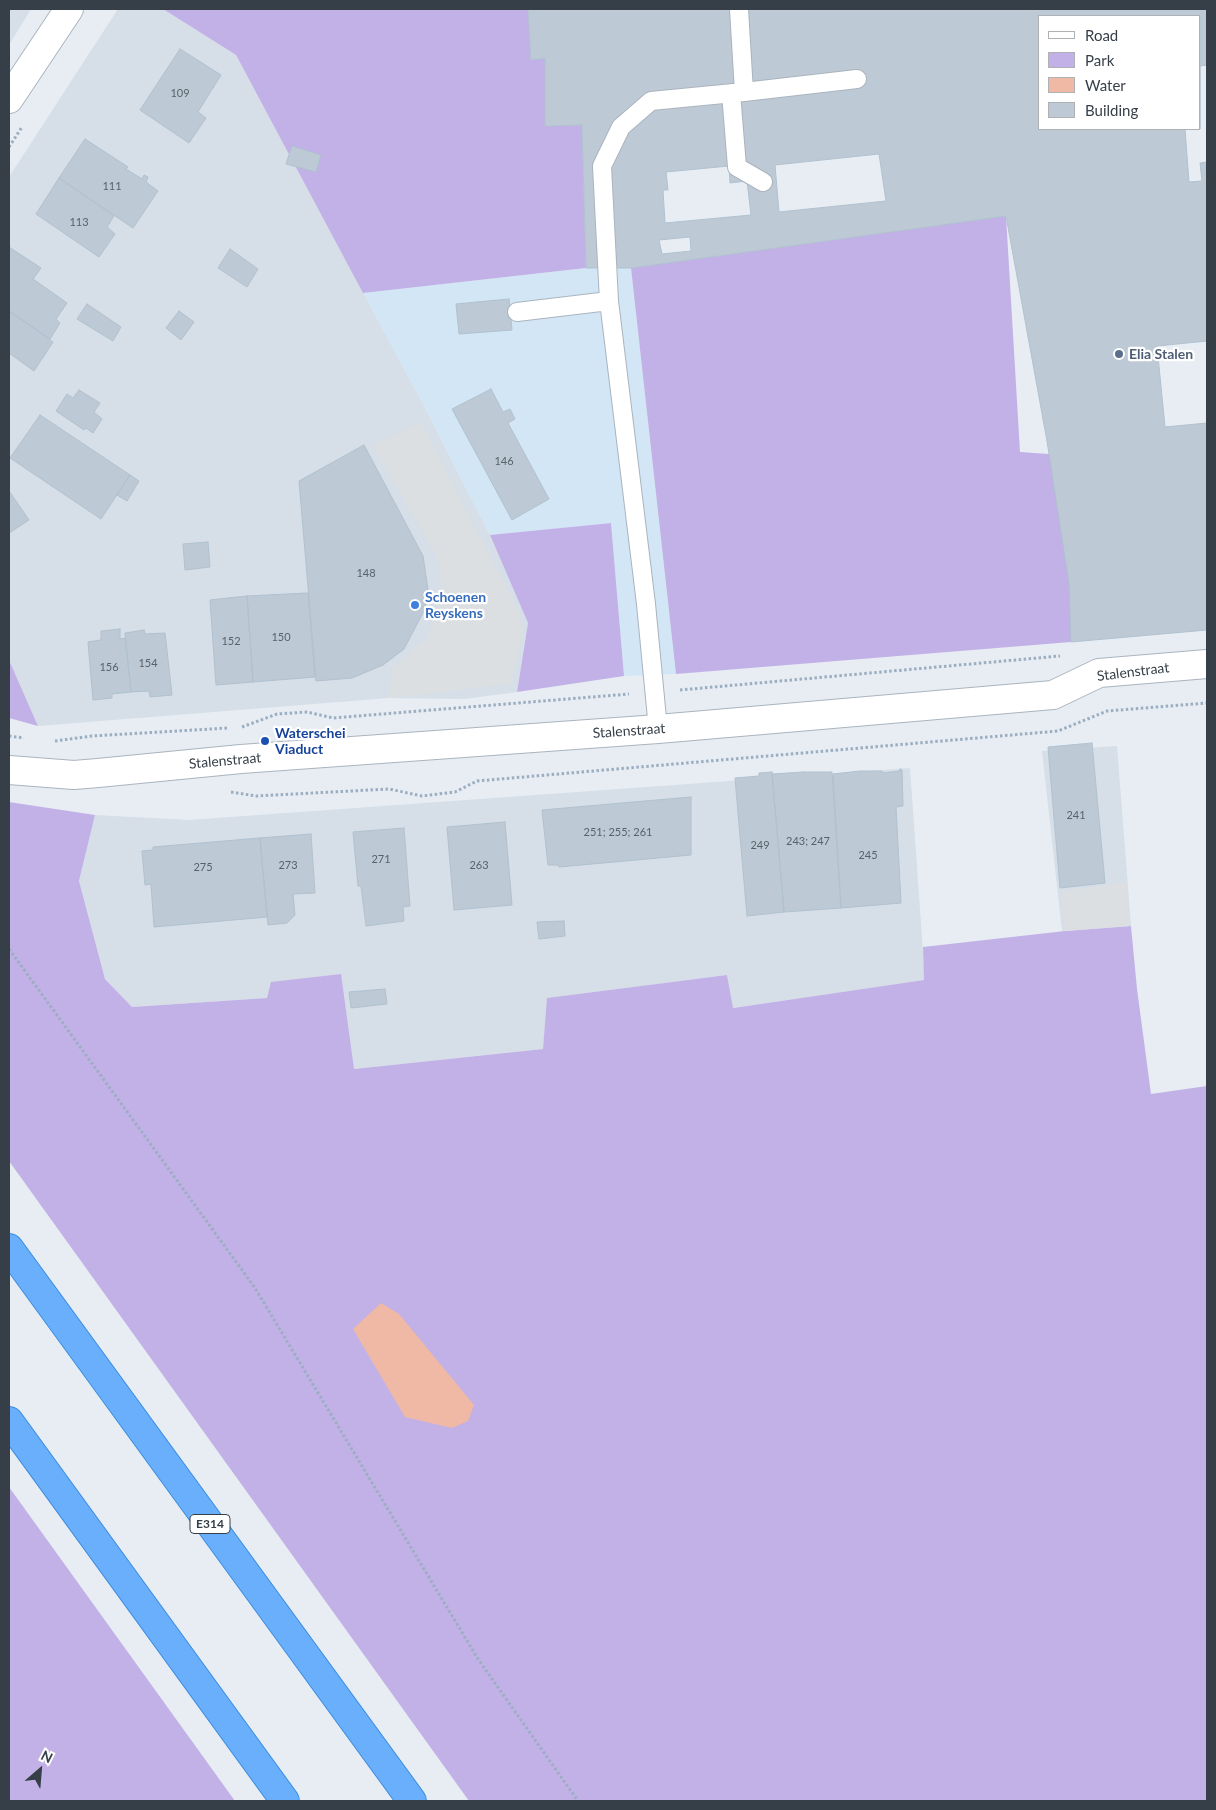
<!DOCTYPE html>
<style>
body{margin:0}
#map{position:relative;width:1216px;height:1810px;overflow:hidden;background:#e7edf3;font-family:Lato,sans-serif}
canvas{display:block}
.frame{position:absolute;inset:0;border:10px solid #363f47;pointer-events:none}
.legend{position:absolute;left:1038px;top:15px;width:162px;height:115px;box-sizing:border-box;background:#fff;border:1px solid #afb2b5;margin:0;padding:6px 9px;list-style:none;font-size:15px;color:#363f47}
.legend li{display:flex;align-items:center;gap:10px;height:25px}
.legend b{width:25px;border:1px solid #afb2b5}
.north{position:absolute;left:15px;top:1745px;width:50px;height:50px;-webkit-text-stroke:4px #fff;paint-order:stroke;rotate:27deg;font-size:14px;font-weight:700;line-height:20px;text-align:center;color:#363f47}
.north::after{content:'';display:block;margin:auto;width:18px;height:22px;background:#363f47;clip-path:polygon(50% 0,100% 100%,50% 72%,0 100%)}
</style>
<div id="map">
<canvas width="1216" height="1810"></canvas>
<div class="frame"></div>
<ul class="legend">
<li><b style="height:6px;background:#fff"></b>Road</li>
<li><b style="height:14px;background:#c2b1e7"></b>Park</li>
<li><b style="height:14px;background:#efb9a5"></b>Water</li>
<li><b style="height:14px;background:#bdcad5"></b>Building</li>
</ul>
<div class="north">N</div>
</div>
<script>
const c = document.querySelector('canvas').getContext('2d');
c.lineJoin = 'round';
function fill(path, color) {
  c.fillStyle = color;
  c.fill(path, 'evenodd');
}
function toPath(rows) {
  const path = new Path2D();
  for (const r of rows) {
    path.moveTo(r[0], r[1]);
    for (let i = 2; i < r.length; i += 2) path.lineTo(r[i], r[i + 1]);
  }
  return path;
}
function strokePath(path, color, width, dash) {
  c.strokeStyle = color;
  c.lineWidth = width;
  c.lineCap = dash ? 'butt' : 'round';
  c.setLineDash(dash || []);
  c.stroke(path);
}
function drawText(font, color, halo, rows, align = 'center') {
  c.font = font + ' Lato,sans-serif';
  c.lineWidth = 4.5;
  c.setLineDash([]);
  c.textBaseline = 'middle';
  c.strokeStyle = halo;
  c.fillStyle = color;
  for (const [text, x, y, turn = 0] of rows) {
    c.save();
    c.translate(x, y);
    c.rotate((+turn || 0) * Math.PI / 180);
    c.textAlign = isNaN(turn) ? turn : align;
    if (halo) c.strokeText(text, 0, 0);
    c.fillText(text, 0, 0);
    c.restore();
  }
}
const residential = toPath([
 [9,9,31,9,9,45],
 [118,9,163,9,236,55,424,406,490,535,528,623,517,692,465,699,389,698,38,726,9,660,9,177],
 [1117,746,1131,926,1062,931,1042,751],
 [910,768,925,980,732,1008,727,975,548,998,543,1049,354,1069,268,998,132,1007,105,979,79,881,95,815,189,820]
]);
const commercial = toPath([
 [586,268,631,268,676,674,624,676,611,523,490,535,424,406,363,293]
]);
const green = toPath([
 [163,9,528,9,531,60,545,58,545,126,582,125,586,268,363,293,236,55],
 [1006,216,1020,452,1077,456,1071,642,676,674,631,268],
 [611,523,624,676,517,692,528,623,490,535],
 [9,660,38,726,9,718],
 [9,802,95,815,79,881,105,979,132,1007,267,998,271,982,341,974,354,1069,543,1049,547,998,727,975,733,1008,924,980,923,947,1065,931,1131,926,1137,989,1151,1094,1207,1086,1207,1801,469,1801,9,1161],
 [9,1487,235,1801,9,1801]
]);
const parking = toPath([
 [421,423,519,612,522,634,511,684,389,698,392,668,427,638,442,593,438,558,372,445],
 [1127,882,1129,926,1065,931,1062,891]
]);
const water = toPath([
 [381,1303,399,1314,474,1405,468,1421,452,1428,405,1417,353,1329]
]);
const building = toPath([
 [528,9,1207,9,1207,630,1071,642,1069,584,1047,441,1006,216,631,268,586,268,582,125,545,126,545,58,531,60,528,9],
 [1040,16,1200,16,1200,129,1040,129,1040,16],
 [180,49,221,75,198,112,206,118,189,143,140,110,180,49],
 [1207,65,1207,162,1200,163,1202,181,1189,182,1185,129,1200,129,1200,66,1207,65],
 [85,139,128,167,126,169,142,179,144,175,148,177,146,182,158,191,133,228,59,178,85,139],
 [292,146,321,155,316,172,286,164,292,146],
 [879,154,886,201,779,212,775,165,879,154],
 [729,166,730,183,747,181,751,215,665,223,663,190,668,190,666,172,729,166],
 [59,178,114,216,107,227,115,234,99,257,36,214,59,178],
 [690,237,691,251,662,254,659,240,690,237],
 [9,247,41,268,33,279,67,303,56,319,60,323,50,339,9,311,9,247],
 [230,249,258,269,247,287,218,268,230,249],
 [509,299,512,330,459,334,456,304,509,299],
 [87,304,121,327,113,341,77,319,87,304],
 [9,311,53,342,34,371,9,353,9,311],
 [179,311,194,322,181,340,166,328,179,311],
 [1207,341,1207,423,1165,427,1157,346,1207,341],
 [491,389,503,412,510,409,515,419,508,423,549,499,512,520,452,409,491,389],
 [79,390,100,403,94,412,102,419,93,433,86,428,84,430,56,411,67,394,73,398,79,390],
 [40,415,130,475,101,519,10,458,40,415],
 [364,445,423,556,428,590,425,609,404,649,383,665,352,678,316,681,299,481,364,445],
 [130,475,139,481,127,501,117,495,130,475],
 [9,491,29,520,9,533,9,491],
 [208,542,210,567,185,570,183,544,208,542],
 [308,593,315,677,253,682,247,596,308,593],
 [247,596,253,682,216,685,210,600,247,596],
 [120,629,120,639,125,638,131,692,112,694,112,698,93,700,88,642,101,640,101,631,120,629],
 [144,630,145,634,165,633,172,695,150,697,149,691,131,692,125,633,144,630],
 [1092,743,1105,883,1060,888,1048,747,1092,743],
 [900,769,902,770,903,806,896,807,901,903,841,908,833,774,860,771,882,771,883,773,900,771,900,769],
 [772,772,784,912,747,916,735,778,759,776,759,773,772,772],
 [803,772,832,772,841,908,784,912,772,774,803,772],
 [691,797,691,855,559,867,558,865,548,865,542,810,691,797],
 [505,822,512,905,454,910,447,827,505,822],
 [404,828,410,906,403,907,404,921,366,926,361,886,358,886,353,832,404,828],
 [311,834,315,893,293,894,295,915,287,923,268,925,260,838,311,834],
 [260,838,267,917,154,927,151,884,145,885,142,851,153,850,153,847,260,838],
 [564,921,565,936,539,939,537,922,564,921],
 [385,989,387,1004,351,1008,349,992,385,989]
]);
const path = toPath([
 [9,147,22,127],
 [680,690,1060,656],
 [242,727,277,714,307,712,333,718,629,694],
 [9,736,24,738],
 [55,741,92,736,228,728],
 [231,792,256,796,389,789,422,796,455,792,477,781,1058,731,1107,711,1207,703],
 [9,949,255,1288,478,1659,578,1801]
]);
const service = toPath([
 [739,9,744,92,857,79],
 [731,93,737,167,763,182],
 [517,312,609,301],
 [658,729,646,604,609,301,602,166,621,127,651,101,744,92]
]);
const tertiary = toPath([
 [9,99,69,9],
 [9,770,74,775,98,773,241,759,658,729,1053,695,1099,673,1207,664]
]);
const motorway = toPath([
 [9,1248,412,1801],
 [9,1421,285,1801]
]);
const markers = [
 [1119,354,5,"#5c6f8a"],
 [415,605,5,"#3f7fe0"],
 [265,741,5,"#1a4fb4"]
];
const numberNames = [
 ["109",180,93],
 ["111",112,186],
 ["113",79,222],
 ["146",504,461],
 ["148",366,573],
 ["150",281,637],
 ["152",231,641],
 ["154",148,663],
 ["156",109,667],
 ["241",1076,815],
 ["251; 255; 261",618,832],
 ["243; 247",808,841],
 ["249",760,845],
 ["245",868,855],
 ["271",381,859],
 ["273",288,865],
 ["263",479,865],
 ["275",203,867]
];
const shields = [
 [210,1524,40]
];
const shieldNames = [
 ["E314",210,1524]
];
const serviceNames = [
 ["Elia Stalen",1129,354]
];
const shopNames = [
 ["Schoenen",425,597],
 ["Reyskens",425,613]
];
const streetNames = [
 ["Stalenstraat",1133,672,-7],
 ["Stalenstraat",629,731,-4],
 ["Stalenstraat",225,761,-5]
];
const transitNames = [
 ["Waterschei",275,733],
 ["Viaduct",275,749]
];
fill(residential, '#d6dee7');
fill(commercial, '#d3e6f5');
fill(green, '#c2b1e7');
fill(parking, '#dcdfe2');
fill(water, '#efb9a5');
fill(building, '#bdcad5');
strokePath(building, '#b0c1d0', 1);
strokePath(service, '#aab4bf', 20);
strokePath(tertiary, '#aab4bf', 30);
strokePath(motorway, '#398cdc', 30);
strokePath(path, '#9baec1', 3, [2.5, 2.5]);
strokePath(service, '#fff', 18);
strokePath(tertiary, '#fff', 28);
strokePath(motorway, '#6aaffc', 28);
for (const [x, y, r, color] of markers) {
  const dot = new Path2D();
  dot.arc(x, y, r, 0, 2 * Math.PI);
  c.fillStyle = color;
  c.fill(dot);
  strokePath(dot, '#fff', 2);
}
drawText('11px', '#58626a', null, numberNames);
for (const [x, y, w] of shields) {
  const box = new Path2D();
  box.roundRect(x - w / 2, y - 9.5, w, 19, 4);
  c.fillStyle = '#fff';
  c.fill(box);
  strokePath(box, '#363f47', 1);
}
drawText('bold 12px', '#363f47', null, shieldNames);
drawText('bold 14px', '#4e5e75', '#fff', serviceNames, 'left');
drawText('bold 14px', '#366cbe', '#fff', shopNames, 'left');
drawText('14px', '#363f47', '#fff', streetNames);
drawText('bold 14px', '#164399', '#fff', transitNames, 'left');
</script>
